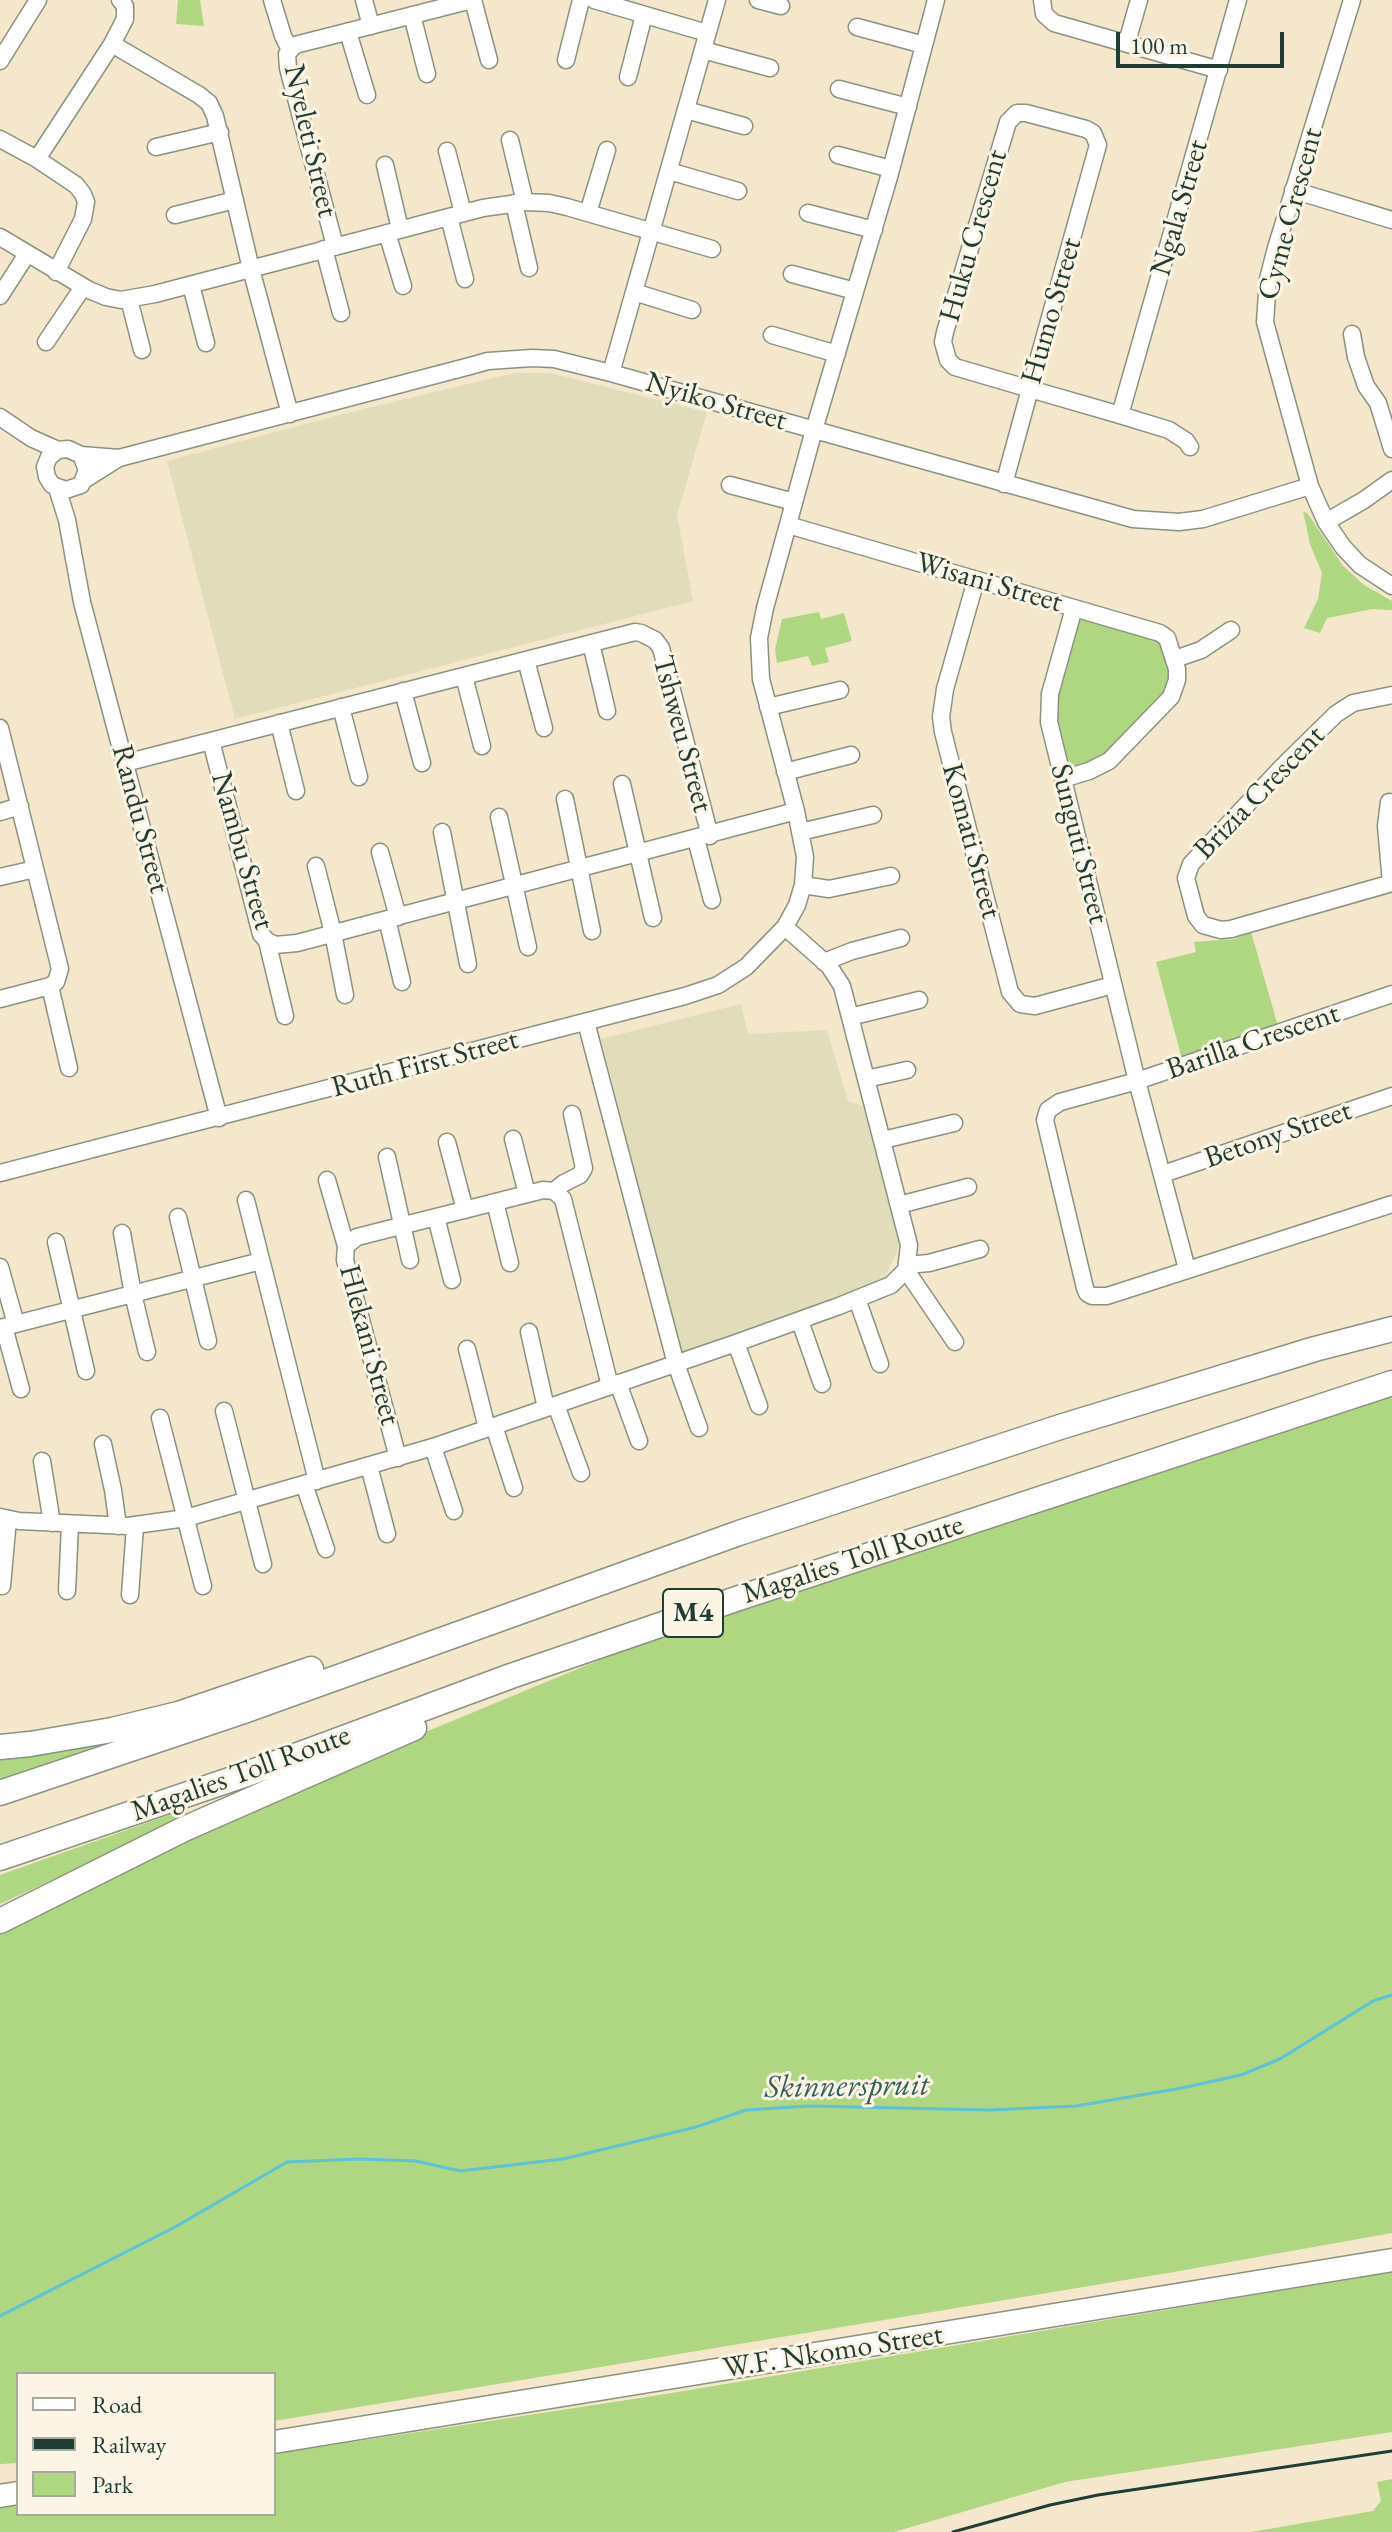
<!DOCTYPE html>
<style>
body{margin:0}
#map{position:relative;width:1392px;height:2532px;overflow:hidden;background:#f4e7cc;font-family:"EB Garamond",serif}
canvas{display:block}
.legend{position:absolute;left:16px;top:2372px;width:260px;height:144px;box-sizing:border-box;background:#fcf5e5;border:2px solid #a4ab9e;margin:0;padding:10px 14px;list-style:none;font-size:24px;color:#1f3d34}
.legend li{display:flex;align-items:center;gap:16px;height:40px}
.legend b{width:40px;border:2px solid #a4ab9e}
.scale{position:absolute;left:1116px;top:32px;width:168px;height:36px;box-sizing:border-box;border:4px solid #1f3d34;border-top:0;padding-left:10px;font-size:24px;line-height:28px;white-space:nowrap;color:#1f3d34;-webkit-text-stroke:6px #fcf5e5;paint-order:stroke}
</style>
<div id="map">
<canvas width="1392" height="2532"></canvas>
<ul class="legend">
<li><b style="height:10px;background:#fff"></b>Road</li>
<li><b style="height:10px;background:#1f3d34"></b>Railway</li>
<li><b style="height:22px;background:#afd681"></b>Park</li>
</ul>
<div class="scale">100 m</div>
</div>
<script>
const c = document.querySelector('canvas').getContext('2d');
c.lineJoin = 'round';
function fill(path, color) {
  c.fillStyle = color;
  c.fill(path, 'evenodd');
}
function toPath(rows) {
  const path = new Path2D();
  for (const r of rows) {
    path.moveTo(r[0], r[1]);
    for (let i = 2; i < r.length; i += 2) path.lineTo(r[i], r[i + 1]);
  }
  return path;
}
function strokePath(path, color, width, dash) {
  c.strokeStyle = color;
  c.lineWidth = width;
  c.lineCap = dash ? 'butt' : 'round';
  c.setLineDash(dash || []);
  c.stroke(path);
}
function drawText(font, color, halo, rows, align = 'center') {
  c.font = font + ' "EB Garamond",serif';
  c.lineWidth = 6;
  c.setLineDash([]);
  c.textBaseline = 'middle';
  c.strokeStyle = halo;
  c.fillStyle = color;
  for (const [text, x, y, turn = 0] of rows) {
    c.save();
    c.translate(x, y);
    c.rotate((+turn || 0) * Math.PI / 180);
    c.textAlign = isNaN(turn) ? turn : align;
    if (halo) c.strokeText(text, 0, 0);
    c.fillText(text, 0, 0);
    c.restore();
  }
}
const built = toPath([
 [514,373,550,373,707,412,677,515,693,601,235,719,167,461,347,413],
 [741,1004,748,1034,827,1030,848,1101,863,1106,900,1245,881,1285,689,1352,681,1351,601,1039]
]);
const green = toPath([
 [178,0,200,0,204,26,176,24],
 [1303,511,1308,514,1343,566,1364,585,1392,601,1392,610,1373,609,1327,618,1320,633,1304,628,1318,599,1322,573,1310,544],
 [819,612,821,619,844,613,852,641,825,648,829,662,812,666,808,656,777,663,775,650,782,619],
 [1093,617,1153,637,1162,644,1172,667,1170,689,1104,756,1080,767,1065,762,1053,707,1074,626,1080,620],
 [1251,932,1278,1026,1182,1059,1156,962,1196,952,1194,942,1234,939],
 [1392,1394,1392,2233,1174,2272,274,2421,274,2374,18,2374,18,2463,0,2464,0,1926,404,1741,628,1648],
 [111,1740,113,1746,0,1784,0,1756],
 [186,1809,189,1817,0,1904,0,1875],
 [1392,2272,1392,2432,1065,2482,894,2532,0,2532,0,2503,18,2500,18,2514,274,2514,274,2454,666,2394],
 [1392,2479,1392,2532,1251,2532,1373,2511,1381,2501,1377,2482]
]);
const stream = toPath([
 [0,2316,175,2227,287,2162,359,2159,416,2161,460,2171,563,2159,696,2127,746,2110,808,2106,990,2110,1076,2106,1182,2088,1241,2075,1280,2059,1373,2001,1392,1995]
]);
const minor = toPath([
 [272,0,283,36,290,50],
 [364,0,371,26],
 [473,0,489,60],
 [594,0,707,33],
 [758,0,781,6],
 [1042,0,1044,14,1054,23,1219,70],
 [1352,0,1276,248,1268,279,1265,322,1310,486,1326,522,1343,547,1360,565,1392,586],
 [412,15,427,74],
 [857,27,924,45],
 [348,32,367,95],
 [1127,42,1139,0],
 [112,44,199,95,209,103,215,116,251,269,290,414],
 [703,50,770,68],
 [566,60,581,0],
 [0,61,38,0],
 [628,77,644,15],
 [839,89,908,107],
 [686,110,744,126],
 [0,139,37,159,76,185,83,194,86,202,83,219,56,272],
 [510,140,525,202],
 [156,147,220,132],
 [447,151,463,213],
 [838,155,891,169],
 [37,159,112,44,125,19,125,6,120,0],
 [385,165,400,229],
 [669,171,738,191],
 [1293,190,1392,220],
 [514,203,529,268],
 [588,213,607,150],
 [808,213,874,230],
 [175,215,235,200],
 [449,217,465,279],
 [387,233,403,286],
 [0,237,89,290,106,297,121,300,155,294,483,208,525,202,549,203,567,207,712,249],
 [335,246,288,68,287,54,295,45,472,0],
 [324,249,341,313],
 [792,274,855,291],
 [191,285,206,343],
 [634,292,692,310],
 [0,296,27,254],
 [129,299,142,350],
 [1352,334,1356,357,1366,386,1378,403,1392,449],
 [772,335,837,354],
 [46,342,83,287],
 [611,373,717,0],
 [1120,415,1238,0],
 [0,417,31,438,58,450],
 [81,455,87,470,81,485,66,490,52,485,47,477,45,467,49,457,58,450,68,449,81,455,119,458],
 [84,480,119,458,470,366,488,361,532,358,554,359,611,373,1133,519,1179,522,1203,519,1310,486],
 [1004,484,1030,389,1098,145,1093,133,1086,129,1026,113,1017,113,1008,122,945,332,943,342,948,360,955,367,1030,389,1120,415,1169,430,1186,441,1190,447],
 [730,485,794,502],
 [57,488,67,520,82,602,219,1118],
 [1326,522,1364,500,1392,480],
 [788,525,1160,633,1167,638,1177,669,1177,680,1171,697,1109,761,1089,771,1063,779],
 [976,580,945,689,941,717,943,732,1010,992,1020,1004,1035,1006,1113,985],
 [1074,608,1050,694,1049,722,1137,1081,1187,1269],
 [591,643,607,711],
 [1175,659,1201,650,1231,630],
 [526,660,544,728],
 [464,676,482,746],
 [403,691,422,763],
 [1392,695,1353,703,1336,714,1283,766,1191,864,1186,878,1196,916,1203,925,1221,930,1231,929,1392,883],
 [341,707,359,777],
 [768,707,840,690],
 [279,723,296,791],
 [0,728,60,969,56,982,50,986,0,999],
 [211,741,261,934,267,941,275,945,297,943,796,811],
 [125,763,635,632,641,633,655,640,661,648,710,836],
 [785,772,851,755],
 [622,784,653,918],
 [565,799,592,931],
 [1389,802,1386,826,1391,883],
 [0,812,20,806],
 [499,817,528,947],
 [442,832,468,964],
 [800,832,873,815],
 [696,839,712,900],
 [380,852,398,917],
 [316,866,333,933,345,995],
 [0,877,35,869],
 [803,885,829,889,891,876],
 [387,919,402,982],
 [267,941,285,1016],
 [824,962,852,951,901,938],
 [50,986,69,1068],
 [1392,994,1137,1081,1060,1102,1048,1110,1045,1120,1085,1288,1087,1293,1092,1296,1107,1296,1392,1204],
 [850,1017,919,1000],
 [586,1022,676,1364,699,1428],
 [866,1079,907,1070],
 [513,1139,527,1194],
 [883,1140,954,1123],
 [447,1142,465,1210],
 [387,1157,410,1260],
 [0,1173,685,996,718,985,746,967,785,927,797,905,803,885,805,857,796,811,761,679,759,638,765,608,814,430,889,177,936,0],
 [1163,1174,1392,1096],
 [327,1180,346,1246],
 [554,1191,564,1183,580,1175,584,1168,572,1114],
 [246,1200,317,1481],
 [495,1202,510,1263],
 [899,1205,968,1187],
 [178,1217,208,1341],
 [436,1217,452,1280],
 [122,1233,133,1294,147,1352],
 [56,1242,86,1371],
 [907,1265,929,1263,980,1249],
 [0,1267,16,1324],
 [906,1270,955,1342],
 [857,1299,880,1364],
 [800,1321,822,1384],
 [4,1327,21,1389],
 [0,1328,261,1261],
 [529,1332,546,1408],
 [736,1343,759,1406],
 [467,1349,487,1428],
 [618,1383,639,1441],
 [556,1405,581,1473],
 [224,1411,263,1564],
 [160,1418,203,1586],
 [494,1426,514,1488],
 [103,1444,113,1490,118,1526],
 [433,1447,454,1511],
 [398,1458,345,1260,346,1246,357,1237,543,1190,554,1191,563,1199,610,1386],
 [42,1461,52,1523],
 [369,1466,387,1534],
 [304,1484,326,1549],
 [0,1517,19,1521,128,1526,186,1518,433,1447,736,1343,839,1306,891,1285,906,1270,909,1245,842,986,829,966,785,927],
 [2,1586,8,1519],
 [67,1591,70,1524],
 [130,1595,135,1526]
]);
const major = toPath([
 [274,2442,1392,2260],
 [0,2496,18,2493]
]);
const highway = toPath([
 [0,1747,30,1744,112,1730,178,1714,311,1669],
 [0,1793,244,1711,739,1533,1060,1427,1315,1349,1392,1329],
 [0,1858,244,1775,511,1676,739,1598,1392,1383],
 [0,1921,184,1829,414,1728]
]);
const rail = toPath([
 [953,2532,1050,2505,1098,2495,1392,2451]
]);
const shields = [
 [693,1613,60]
];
const shieldNames = [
 ["M4",693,1613]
];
const streetNames = [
 ["Nyeleti Street",310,141,77],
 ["Ngala Street",1180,208,-74],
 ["Cyme Crescent",1291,214,-75],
 ["Huku Crescent",974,236,-74],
 ["Humo Street",1052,311,-74],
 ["Nyiko Street",716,402,16],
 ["Wisani Street",989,583,16],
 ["Tshweu Street",682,734,75],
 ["Brizia Crescent",1260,793,-46],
 ["Randu Street",140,819,75],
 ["Komati Street",971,841,75],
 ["Sunguti Street",1079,844,76],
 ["Nambu Street",242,851,74],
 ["Barilla Crescent",1253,1042,-19],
 ["Ruth First Street",425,1064,-15],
 ["Betony Street",1278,1135,-19],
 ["Hlekani Street",369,1345,75],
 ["Magalies Toll Route",853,1560,-18],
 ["Magalies Toll Route",241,1774,-20],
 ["W.F. Nkomo Street",833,2352,-9]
];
const waterNames = [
 ["Skinnerspruit",847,2087,-1]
];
fill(built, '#e1dcba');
fill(green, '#afd681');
strokePath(stream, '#5bc2d8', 3);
strokePath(minor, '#8a9280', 19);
strokePath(major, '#8a9280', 25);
strokePath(highway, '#8a9280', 27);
strokePath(minor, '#fff', 16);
strokePath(major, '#fff', 22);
strokePath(highway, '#fff', 24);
strokePath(rail, '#1f3d34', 3);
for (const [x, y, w] of shields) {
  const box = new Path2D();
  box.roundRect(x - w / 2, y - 24, w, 48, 6);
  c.fillStyle = '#fcf5e5';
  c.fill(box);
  strokePath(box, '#1f3d34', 2);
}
drawText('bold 28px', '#1f3d34', null, shieldNames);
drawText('30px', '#1f3d34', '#fcf5e5', streetNames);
drawText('italic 32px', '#2e5e5d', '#fcf5e5', waterNames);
</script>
